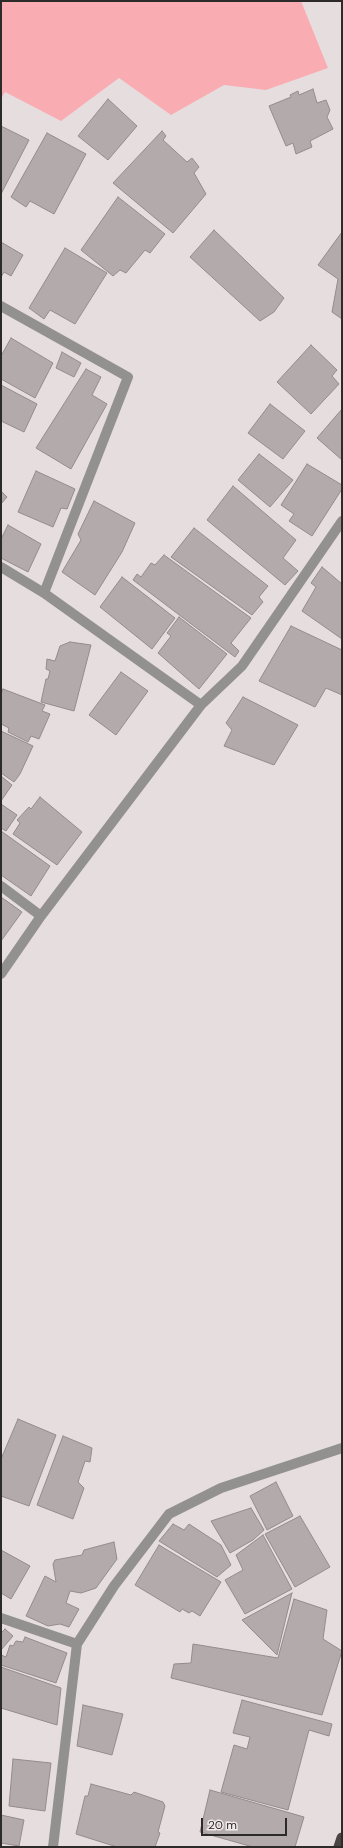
<!DOCTYPE html>
<style>
body{margin:0}
#map{position:relative;width:343px;height:1848px;overflow:hidden;background:#e6dede;font-family:"DM Sans",sans-serif}
canvas{display:block}
.frame{position:absolute;inset:0;border:2px solid #2d2a2a;pointer-events:none}
.scale{position:absolute;left:201px;top:1818px;width:86px;height:18px;box-sizing:border-box;border:2px solid #2d2a2a;border-top:0;padding-left:5px;font-size:12px;line-height:14px;white-space:nowrap;color:#2d2a2a;-webkit-text-stroke:3px #f3ebeb;paint-order:stroke}
</style>
<div id="map">
<canvas width="343" height="1848"></canvas>
<div class="frame"></div>
<div class="scale">20 m</div>
</div>
<script>
const c = document.querySelector('canvas').getContext('2d');
c.lineJoin = 'round';
function fill(path, color) {
  c.fillStyle = color;
  c.fill(path, 'evenodd');
}
function toPath(rows) {
  const path = new Path2D();
  for (const r of rows) {
    path.moveTo(r[0], r[1]);
    for (let i = 2; i < r.length; i += 2) path.lineTo(r[i], r[i + 1]);
  }
  return path;
}
function strokePath(path, color, width, dash) {
  c.strokeStyle = color;
  c.lineWidth = width;
  c.lineCap = dash ? 'butt' : 'round';
  c.setLineDash(dash || []);
  c.stroke(path);
}
const green = toPath([
 [1,1,301,1,328,68,266,90,224,85,171,115,119,78,61,121,5,92,1,99]
]);
const building = toPath([
 [313,89,317,103,326,100,330,110,327,117,333,129,310,141,312,147,296,154,293,143,286,146,269,106,291,97,290,95,298,91,299,95,313,89],
 [108,99,137,126,108,160,78,136,108,99],
 [1,126,29,140,1,194,1,126],
 [162,131,166,136,163,140,187,162,192,158,199,167,194,173,206,194,173,233,113,183,162,131],
 [47,133,86,154,54,214,30,201,26,207,11,197,47,133],
 [118,197,165,234,150,253,145,250,126,273,120,270,113,276,81,250,118,197],
 [214,230,284,298,274,312,260,321,190,257,214,230],
 [342,232,342,319,332,312,338,279,318,265,342,232],
 [1,242,23,255,11,276,4,272,1,277,1,242],
 [65,248,107,273,75,324,50,310,44,319,29,308,65,248],
 [11,338,53,363,35,398,1,379,1,356,11,338],
 [311,345,337,370,332,376,339,384,311,414,277,382,311,345],
 [62,352,81,363,74,377,56,368,62,352],
 [86,369,101,377,92,395,107,404,71,469,36,448,86,369],
 [1,385,37,404,24,432,1,421,1,385],
 [270,404,305,431,283,459,248,433,270,404],
 [342,409,342,460,317,438,342,409],
 [259,454,293,480,270,507,238,480,259,454],
 [307,464,342,485,342,489,312,536,289,521,294,514,281,505,307,464],
 [36,471,75,489,67,509,61,508,53,527,18,512,36,471],
 [233,486,296,540,283,558,298,571,285,585,207,520,233,486],
 [1,491,7,497,1,504,1,491],
 [94,501,135,523,122,552,95,595,62,572,81,540,78,534,94,501],
 [8,525,41,544,28,572,1,558,1,539,8,525],
 [194,528,268,586,259,597,263,602,252,615,171,557,194,528],
 [164,555,251,618,231,643,239,651,235,657,133,580,137,574,141,577,151,563,155,565,164,555],
 [322,567,342,584,342,639,302,611,316,587,311,583,322,567],
 [122,577,175,618,152,649,100,607,122,577],
 [179,617,227,654,199,689,158,653,171,636,167,633,179,617],
 [291,626,342,650,342,695,326,688,315,707,259,681,291,626],
 [70,642,91,645,74,711,41,702,46,679,48,679,50,671,46,669,47,659,55,661,60,646,70,642],
 [121,672,148,691,116,735,89,715,121,672],
 [3,689,45,705,42,711,50,714,39,739,31,736,28,742,8,732,9,728,1,724,1,694,3,689],
 [243,697,298,725,274,765,224,746,232,730,226,723,243,697],
 [1,731,33,746,20,774,14,782,1,773,1,731],
 [1,776,12,785,1,801,1,776],
 [40,797,82,832,57,865,13,834,20,823,17,820,29,807,31,809,40,797],
 [1,804,17,815,6,831,1,828,1,804],
 [1,831,50,866,31,896,1,875,1,831],
 [1,897,22,912,1,941,1,897],
 [18,1419,56,1435,29,1506,1,1496,1,1459,18,1419],
 [63,1436,92,1448,90,1462,85,1461,78,1482,84,1488,73,1519,37,1505,63,1436],
 [276,1482,293,1516,267,1530,250,1496,276,1482],
 [251,1508,264,1530,253,1540,230,1553,211,1521,251,1508],
 [300,1516,330,1567,295,1587,265,1534,300,1516],
 [173,1524,184,1530,189,1524,221,1545,231,1565,217,1577,159,1541,173,1524],
 [263,1535,292,1589,245,1614,225,1580,243,1570,236,1555,263,1535],
 [114,1542,117,1559,96,1588,81,1593,70,1591,66,1603,79,1609,69,1627,60,1624,48,1626,26,1616,45,1576,56,1582,53,1564,55,1560,82,1555,84,1550,114,1542],
 [159,1545,221,1582,200,1616,192,1611,189,1613,182,1609,180,1612,135,1585,159,1545],
 [1,1550,30,1566,11,1599,1,1593,1,1550],
 [292,1593,277,1655,242,1620,292,1593],
 [294,1599,327,1610,323,1639,342,1651,322,1715,171,1678,174,1664,191,1663,193,1644,278,1658,294,1599],
 [5,1629,13,1636,1,1650,1,1633,5,1629],
 [25,1637,67,1653,56,1683,1,1665,1,1655,6,1657,10,1645,13,1646,16,1641,23,1642,25,1637],
 [1,1667,61,1688,57,1725,1,1708,1,1667],
 [242,1700,332,1724,329,1736,309,1730,288,1810,221,1792,234,1745,247,1749,250,1737,233,1733,242,1700],
 [83,1705,123,1714,112,1755,77,1746,83,1705],
 [13,1759,51,1763,45,1811,9,1806,13,1759],
 [91,1784,131,1795,134,1792,163,1802,165,1806,158,1832,160,1833,155,1847,117,1847,76,1834,85,1796,88,1796,91,1784],
 [210,1790,304,1817,295,1847,253,1847,200,1832,210,1790],
 [1,1815,24,1820,19,1846,1,1843,1,1815]
]);
const minor = toPath([
 [1,306,128,377,44,593],
 [1,567,44,593,201,705],
 [1,886,41,916],
 [1,974,41,916,201,705,242,666,342,521],
 [1,1618,77,1644],
 [53,1847,77,1644,114,1586,169,1514,221,1488,342,1448]
]);
const trunk = toPath([
 [339,1847,342,1838]
]);
fill(green, '#f9adb3');
fill(building, '#b2aaab');
strokePath(building, '#938b8c', 1);
strokePath(minor, '#939090', 10);
strokePath(trunk, '#4a4444', 11);
</script>
